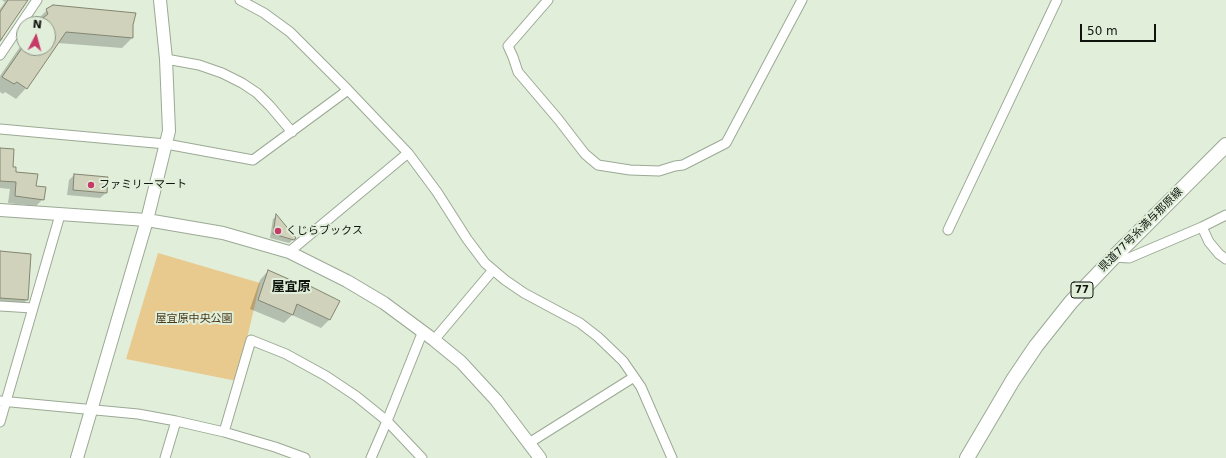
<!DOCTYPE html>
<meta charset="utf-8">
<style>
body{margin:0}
#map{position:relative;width:1226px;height:458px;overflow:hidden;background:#e0eeda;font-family:"DejaVu Sans",sans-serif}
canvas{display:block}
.north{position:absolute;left:16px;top:16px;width:40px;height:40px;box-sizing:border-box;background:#e0eeda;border:1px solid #8c9788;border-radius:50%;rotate:6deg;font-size:11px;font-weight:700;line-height:16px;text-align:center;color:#0f140d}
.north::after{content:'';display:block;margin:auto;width:14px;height:18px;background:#c73a68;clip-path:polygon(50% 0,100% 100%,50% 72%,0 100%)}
.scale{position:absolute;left:1080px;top:24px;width:76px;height:18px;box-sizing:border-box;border:2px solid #0f140d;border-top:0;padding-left:5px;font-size:12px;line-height:14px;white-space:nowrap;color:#0f140d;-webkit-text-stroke:3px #e0eeda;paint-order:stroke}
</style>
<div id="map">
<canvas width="1226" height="458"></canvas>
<div class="north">N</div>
<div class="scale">50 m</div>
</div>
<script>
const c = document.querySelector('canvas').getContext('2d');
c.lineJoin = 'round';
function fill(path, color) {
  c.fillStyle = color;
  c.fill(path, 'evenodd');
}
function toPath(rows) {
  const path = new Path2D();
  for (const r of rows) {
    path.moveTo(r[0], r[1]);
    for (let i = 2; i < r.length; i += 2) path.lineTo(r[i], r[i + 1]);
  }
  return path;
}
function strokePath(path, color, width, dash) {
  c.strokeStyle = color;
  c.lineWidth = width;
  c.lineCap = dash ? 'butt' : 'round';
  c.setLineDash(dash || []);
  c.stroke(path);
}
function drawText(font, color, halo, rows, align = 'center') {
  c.font = font + ' "DejaVu Sans","Noto Sans JP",sans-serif';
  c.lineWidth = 4;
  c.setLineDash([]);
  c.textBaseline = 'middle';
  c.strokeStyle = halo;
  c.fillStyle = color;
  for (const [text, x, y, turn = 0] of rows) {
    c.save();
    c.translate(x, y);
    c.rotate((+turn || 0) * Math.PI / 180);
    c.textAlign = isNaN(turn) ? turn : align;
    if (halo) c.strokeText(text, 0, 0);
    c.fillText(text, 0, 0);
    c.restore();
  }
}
const green = toPath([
 [158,253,260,283,237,381,126,359]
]);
const shadow = toPath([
 [2,0,27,0,2,37,3,38,0,42,0,9,5,2],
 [47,10,132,25,132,38,122,48,58,43,26,88,16,99,5,92,3,94,0,92,0,76,24,41,24,48,48,48,48,24,37,24,36,21],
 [0,149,15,173,35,187,43,199,36,206,8,203,10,189,0,188],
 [74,175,106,193,100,198,67,195,69,180],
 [276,216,295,238,289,243,270,238,273,219],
 [0,252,27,300,19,307,0,305],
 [268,271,339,301,329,320,321,328,292,315,284,323,250,309,260,280]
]);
const building = toPath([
 [8,0,28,0,0,41,0,12,8,0],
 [53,5,136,13,133,25,133,38,66,32,27,89,17,82,14,84,2,77,22,48,48,48,48,24,35,24,48,14,46,9,53,5],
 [0,148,14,149,13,167,16,167,16,172,38,174,36,186,46,187,44,200,15,196,16,182,0,181,0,148],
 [74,174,108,177,107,193,73,190,74,174],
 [276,214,296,238,294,240,273,234,276,214],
 [0,251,31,254,28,300,0,298,0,251],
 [268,270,309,288,310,286,340,301,330,320,297,304,293,315,258,300,268,270]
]);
const street = toPath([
 [240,0,264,13,290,32,348,90,408,153,437,192,467,239,485,263,505,280,524,293,580,323,598,337,623,361,641,387,672,458],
 [548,0,508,46,513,57,518,72,558,119,585,154,598,165,630,170,659,171,675,166,683,165,726,143,802,0],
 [0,55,37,0],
 [166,59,199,65,222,73,242,83,257,93,270,106,292,132],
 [0,129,166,144,253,160,348,90],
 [1202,227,1209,242,1219,254,1226,259],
 [948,230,1057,0],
 [289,252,408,153],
 [1114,257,1129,258,1202,227,1226,215],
 [0,306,32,308],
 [434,340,493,270],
 [0,401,138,414,176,421,224,432,275,447,305,458],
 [0,422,60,215],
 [224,432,251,340,286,354,326,376,356,396,387,421,422,458],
 [529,443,634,377],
 [165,458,176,421],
 [371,458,387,421,423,331]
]);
const secondary = toPath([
 [0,210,147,220,223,233,289,252,347,281,384,303,434,340,461,362,496,400,540,458],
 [77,458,147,220,169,131,166,59,160,0]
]);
const primary = toPath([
 [967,458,1013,380,1036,346,1071,302,1114,257,1226,145]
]);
const markers = [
 [91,185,4,"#c73a68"],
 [278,231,4,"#c73a68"]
];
const shields = [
 [1082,290,22]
];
const shieldNames = [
 ["77",1082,290]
];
const poiNames = [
 ["ファミリーマート",99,185],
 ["くじらブックス",286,231]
];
const streetNames = [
 ["県道77号糸満与那原線",1141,230,-45]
];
const parkNames = [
 ["屋宜原中央公園",194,319]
];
const quarterNames = [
 ["屋宜原",291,288]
];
fill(green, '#e8c98e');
fill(shadow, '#0003');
fill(building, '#d0d2bb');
strokePath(building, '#848570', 1);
strokePath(street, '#9ba995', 11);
strokePath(secondary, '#9ba995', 14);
strokePath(primary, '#9ba995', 16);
strokePath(street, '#fff', 9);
strokePath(secondary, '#fff', 12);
strokePath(primary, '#fff', 14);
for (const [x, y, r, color] of markers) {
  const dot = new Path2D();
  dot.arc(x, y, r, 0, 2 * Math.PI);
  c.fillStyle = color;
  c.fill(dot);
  strokePath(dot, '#e0eeda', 1.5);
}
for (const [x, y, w] of shields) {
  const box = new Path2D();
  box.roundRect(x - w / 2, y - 8, w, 16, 3);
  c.fillStyle = '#e0eeda';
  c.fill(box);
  strokePath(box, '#0f140d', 1);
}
drawText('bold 10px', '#0f140d', null, shieldNames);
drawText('11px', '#0f140d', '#e0eeda', poiNames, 'left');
drawText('11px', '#0f140d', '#e0eeda', streetNames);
drawText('11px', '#49391a', '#e0eeda', parkNames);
drawText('bold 13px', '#0f140d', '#e0eeda', quarterNames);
</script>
